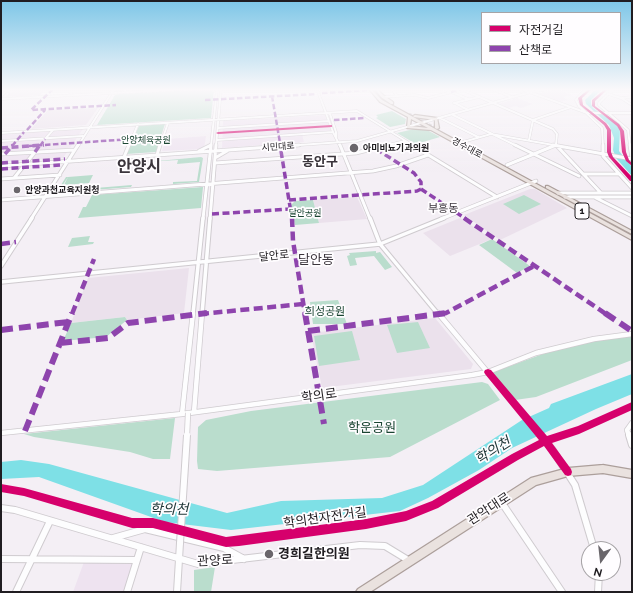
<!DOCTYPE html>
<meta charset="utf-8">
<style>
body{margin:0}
#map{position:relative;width:633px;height:593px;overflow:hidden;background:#f4eff5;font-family:Raleway,"Noto Sans KR",sans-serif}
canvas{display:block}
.frame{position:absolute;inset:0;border:2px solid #201d21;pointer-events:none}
.legend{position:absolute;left:481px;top:12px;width:140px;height:52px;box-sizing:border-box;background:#fffdff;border:1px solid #a6a3a6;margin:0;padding:5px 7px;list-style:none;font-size:12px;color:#201d21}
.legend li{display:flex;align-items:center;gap:8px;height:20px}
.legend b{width:20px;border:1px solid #a6a3a6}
.north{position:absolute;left:581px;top:541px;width:40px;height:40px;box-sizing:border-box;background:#fffdff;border:1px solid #a6a3a6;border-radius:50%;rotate:195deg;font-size:11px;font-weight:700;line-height:16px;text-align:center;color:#201d21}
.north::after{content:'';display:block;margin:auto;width:14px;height:18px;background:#6a666b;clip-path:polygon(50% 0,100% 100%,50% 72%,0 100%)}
</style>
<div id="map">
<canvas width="633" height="593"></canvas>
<div class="frame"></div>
<ul class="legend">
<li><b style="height:5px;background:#d6006c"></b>자전거길</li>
<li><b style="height:5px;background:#8e44ad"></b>산책로</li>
</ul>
<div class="north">N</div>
</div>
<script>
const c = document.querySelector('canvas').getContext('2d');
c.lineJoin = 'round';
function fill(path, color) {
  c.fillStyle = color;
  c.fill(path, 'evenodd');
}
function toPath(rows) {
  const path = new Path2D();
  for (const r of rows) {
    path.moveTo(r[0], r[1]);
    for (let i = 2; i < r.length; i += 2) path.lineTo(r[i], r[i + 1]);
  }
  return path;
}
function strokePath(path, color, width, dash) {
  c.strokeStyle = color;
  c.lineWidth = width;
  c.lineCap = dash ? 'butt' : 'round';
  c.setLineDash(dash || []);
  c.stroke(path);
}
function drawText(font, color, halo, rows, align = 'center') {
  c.font = font + ' Raleway,"Noto Sans KR",sans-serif';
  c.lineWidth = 3.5;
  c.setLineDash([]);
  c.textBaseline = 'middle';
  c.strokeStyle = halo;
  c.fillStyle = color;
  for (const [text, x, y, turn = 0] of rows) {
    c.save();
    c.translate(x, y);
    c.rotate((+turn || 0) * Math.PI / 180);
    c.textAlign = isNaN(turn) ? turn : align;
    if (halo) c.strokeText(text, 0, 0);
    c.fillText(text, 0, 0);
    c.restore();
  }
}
const commercial = toPath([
 [325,115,331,132,302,134,304,142,222,148,223,121],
 [83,129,63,158,1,162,1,134],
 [206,136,204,149,162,151,166,139],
 [84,562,134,564,125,592,73,592]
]);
const industrial = toPath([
 [557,89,572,95,563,97,568,100,560,102,536,94],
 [517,98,533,104,521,108,516,106,508,108,498,104]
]);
const built = toPath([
 [14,89,46,89,40,95,5,97],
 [98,108,86,125,31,129,48,110],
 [530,189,535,189,567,208,500,240,464,215],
 [357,197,367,219,319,223,313,200],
 [460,218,492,239,450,256,423,233],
 [189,268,184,313,127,320,125,317,71,323,88,278],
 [435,318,473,364,471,369,322,388,311,333]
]);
const green = toPath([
 [214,89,211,118,97,125,115,95,119,94],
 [392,111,406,119,405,124,390,127,376,118,378,117,376,115],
 [165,124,156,152,126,154,139,126],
 [414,129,427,130,440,137,416,144,397,133],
 [201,157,203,158,199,182,173,184,173,182,197,181,200,162,177,164,178,160,146,162],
 [93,175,89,183,64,185,68,177],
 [66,177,68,177,59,191,132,185,131,187,56,193],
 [203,187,201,208,78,218,83,207,86,207,92,195],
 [524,195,541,204,519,214,503,204],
 [313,200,319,223,295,225,291,205,295,201],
 [90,236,88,242,94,242,93,244,68,247,72,238],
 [492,239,530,266,517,273,479,245],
 [376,251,376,253,380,252,392,267,385,270,374,256,355,258,357,265,350,266,347,256,350,255,349,253],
 [338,300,347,324,313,324,310,302],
 [125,317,127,320,106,337,63,341,71,323],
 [418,322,430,348,397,353,387,325],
 [352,331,360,360,319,366,314,336],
 [632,335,632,360,536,397,515,400,491,373,551,351,595,341],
 [482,382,488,384,500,400,390,457,217,471,198,469,197,461,198,427,206,420,251,411],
 [175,418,170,459,153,459,130,452,34,437,24,434],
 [215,567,211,592,194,592,194,570]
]);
const water = toPath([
 [596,89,602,89,591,100,591,104,593,108,615,123,620,130,619,151,632,167,632,176,616,158,613,150,614,138,609,125,586,104,585,100],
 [632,374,632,394,596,409,512,448,479,470,428,498,400,511,231,530,165,522,39,477,1,479,1,462,21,460,49,464,227,513,281,501,382,498,423,485,522,420,549,408,551,404]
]);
const majorTunnel = toPath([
 [409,114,439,130]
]);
const minorFar4 = toPath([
 [317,89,333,132,340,146],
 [444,89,468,99],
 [461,89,553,129,557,134,556,145],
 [492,89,512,97],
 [521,89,587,113,632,113],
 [585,89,576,100,579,106,602,128,603,146],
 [613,89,599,103,599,105,628,130,630,146],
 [608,94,621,98],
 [1,96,9,89],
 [397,96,415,95,428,98,452,92],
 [383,97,397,96,392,89],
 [632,97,621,98,632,105],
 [1,99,187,89],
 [454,103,479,97],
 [455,103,468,110],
 [328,113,330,114,336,132,336,137],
 [453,115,517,146],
 [440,118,478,137],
 [218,128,329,121],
 [1,133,357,111,414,146],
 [45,139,53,130],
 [217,140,333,132],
 [529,140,533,120,571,107],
 [1,141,83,136],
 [463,142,491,134,559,146],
 [78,146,114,89],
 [129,146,138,124],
 [160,146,168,123],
 [209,146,211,145],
 [211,146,217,89],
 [216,146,221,89],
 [285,146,357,141,531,92,549,89],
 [384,146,405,141],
 [553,146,556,145]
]);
const minorFar3 = toPath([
 [340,145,370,219],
 [412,145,497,197],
 [515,145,579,176],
 [553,145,632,159],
 [556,145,601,193],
 [603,145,603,156,632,188],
 [630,145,632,159],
 [199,151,211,145],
 [1,154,75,150],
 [157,155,160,145],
 [124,157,129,145],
 [215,158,227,151],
 [215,163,356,153,388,145],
 [507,165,556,145],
 [1,166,299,145],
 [583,174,618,174],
 [14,178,35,152],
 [1,179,60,175],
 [558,193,632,193],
 [565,197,632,197],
 [596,198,632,216],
 [1,200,373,171,396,166,428,155],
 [31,219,78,145],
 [203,219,211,145],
 [210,219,216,145],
 [441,219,536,181]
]);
const minorFar2 = toPath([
 [370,218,380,244,438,314],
 [1,266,32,218],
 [1,282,380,244,444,218],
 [193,314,203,218],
 [202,314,210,218]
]);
const minorFar1 = toPath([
 [438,313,541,436],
 [194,412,202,313],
 [182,414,193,313],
 [1,433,182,414,472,375,488,372,536,353,594,339,632,334],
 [629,436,627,430,632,423]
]);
const minor = toPath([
 [540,435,552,449,575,485,594,549],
 [629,435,632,445],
 [502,503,562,592],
 [1,508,15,510,198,564,360,545,385,546,408,560],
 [113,538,145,529,224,548,244,559],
 [1,559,137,560],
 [16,592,50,521],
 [127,592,141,547],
 [177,592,180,543],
 [598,592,599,573]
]);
const major = toPath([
 [369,89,371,89,382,100,632,236,632,240,431,130,407,128,408,117,380,102,369,89],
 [411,119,428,128,410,126,411,119],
 [375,89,377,89,383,95,393,102,393,104,391,104,381,97,375,89],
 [415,115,437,118,439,128,437,129,435,128,435,120,414,117,413,116,415,115],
 [546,186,548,186,632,231,632,234,546,188,546,186],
 [603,465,632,470,632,478,603,473,568,476,536,485,370,592,356,592,358,589,531,478,568,468,603,465]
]);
const minorBridgeFar1 = toPath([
 [187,436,188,413]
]);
const minorBridge = toPath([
 [180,543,187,435]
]);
const quietFar3 = toPath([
 [53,89,31,110,116,105],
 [451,92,461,89],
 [322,93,369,90],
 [272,96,280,143],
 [205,100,316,94],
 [334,120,365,118],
 [27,130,45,110],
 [12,146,24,132],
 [29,146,132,139],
 [40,146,45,139]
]);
const quietFar2 = toPath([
 [1,148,44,145],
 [376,149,414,173,421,182,421,189,466,219],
 [281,151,292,219],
 [35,152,40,145],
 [5,154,13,145],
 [1,163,65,159],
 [1,169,60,165],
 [289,200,417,191,421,189],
 [212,214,290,209]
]);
const quietFar1 = toPath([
 [292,218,293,241,305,314],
 [464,218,606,314],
 [1,244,16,242],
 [72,314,94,259],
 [200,314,303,304],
 [441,314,446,313,534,266]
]);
const quiet = toPath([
 [305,313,324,424],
 [605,313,632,331],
 [1,330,68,322],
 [308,331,447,313],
 [60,343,108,338,128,323,207,313],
 [25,431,72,313]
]);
const cycleway = toPath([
 [589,89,592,89,582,98,583,105,606,123,611,130,611,152,613,157,632,177,632,181,630,181,609,157,607,152,607,130,604,125,580,105,578,98,589,89],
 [605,89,608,89,595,101,595,106,619,124,624,131,626,152,629,160,632,163,632,166,626,161,622,152,620,131,617,126,592,106,592,100,605,89],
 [331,125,332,125,332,127,218,134,216,133,218,132,331,125],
 [488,369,491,370,547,436,578,426,632,402,632,410,579,434,552,443,571,469,572,472,571,475,568,476,565,475,544,446,518,460,438,508,406,521,366,529,239,546,226,547,153,528,132,528,24,496,1,492,1,484,24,488,132,518,153,518,226,537,366,519,406,511,432,501,512,454,539,440,485,374,484,372,485,370,488,369]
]);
const markers = [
 [354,148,5,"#6a666b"],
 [17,190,4,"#6a666b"],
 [269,554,5,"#6a666b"]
];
const farParknames = [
 ["안양체육공원",146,140],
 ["달안공원",305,213]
];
const farStreetnames = [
 ["시민대로",278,147,-4],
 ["경수대로",467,148,28]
];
const farPoinames = [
 ["아미비뇨기과의원",363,148],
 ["안양과천교육지원청",25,190]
];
const shields = [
 [582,211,14]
];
const shieldNames = [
 ["1",582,211]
];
const farQuarternames = [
 ["부흥동",443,209]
];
const streetNames = [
 ["달안로",274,256,-6]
];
const parkNames = [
 ["희성공원",325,312]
];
const farDistrictnames = [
 ["동안구",320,162]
];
const quarterNames = [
 ["달안동",316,260]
];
const nearStreetnames = [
 ["학의로",319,396,-8],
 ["관악대로",489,509,-33],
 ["학의천자전거길",325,518,-8],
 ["관양로",215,561,-3]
];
const nearParknames = [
 ["학운공원",372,428]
];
const nearPoinames = [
 ["경희길한의원",278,554]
];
const nearWaternames = [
 ["학의천",493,451,-32],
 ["학의천",169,510]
];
const farTownnames = [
 ["안양시",139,167]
];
fill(commercial, '#eee3f0');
fill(industrial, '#ede3f0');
fill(built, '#ebe1ec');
fill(green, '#baddcd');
fill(water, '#7ee0e6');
strokePath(majorTunnel, '#cac5cb', 3, [3, 1.5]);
strokePath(minorFar4, '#cfcbcf', 3);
strokePath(minorFar3, '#cfcbcf', 4.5);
strokePath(minorFar2, '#cfcbcf', 5.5);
strokePath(minorFar1, '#cfcbcf', 6);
strokePath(minor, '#cfcbcf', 8);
strokePath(major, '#ac9f9b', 2.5);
strokePath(minorFar4, '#fdfdfe', 2);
strokePath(minorFar3, '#fdfdfe', 3);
strokePath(minorFar2, '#fdfdfe', 3.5);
strokePath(minorFar1, '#fdfdfe', 4.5);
strokePath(minor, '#fdfdfe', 6);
fill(major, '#eae2df');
strokePath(minorBridgeFar1, '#cfcbcf', 6, []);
strokePath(minorBridge, '#cfcbcf', 8, []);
strokePath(minorBridgeFar1, '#fdfdfe', 4.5);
strokePath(minorBridge, '#fdfdfe', 6);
strokePath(quietFar3, '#8e44ad', 2.5, [5.5, 2.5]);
strokePath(quietFar2, '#8e44ad', 3.5, [7, 3.5]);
strokePath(quietFar1, '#8e44ad', 4.5, [9, 4.5]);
strokePath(quiet, '#8e44ad', 6, [12, 6]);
fill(cycleway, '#d6006c');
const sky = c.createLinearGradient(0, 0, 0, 172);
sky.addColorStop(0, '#7dc6e7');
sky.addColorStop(0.52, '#faf8fa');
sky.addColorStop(1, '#faf8fa00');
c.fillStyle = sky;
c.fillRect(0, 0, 633, 172);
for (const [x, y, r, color] of markers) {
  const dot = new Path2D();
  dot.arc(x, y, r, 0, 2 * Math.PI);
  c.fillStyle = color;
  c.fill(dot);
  strokePath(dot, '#fffdff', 1.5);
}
drawText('9px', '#1a4532', '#fffdff', farParknames);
drawText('9px', '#201d21', '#fffdff', farStreetnames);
drawText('bold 9px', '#201d21', '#fffdff', farPoinames, 'left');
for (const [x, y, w] of shields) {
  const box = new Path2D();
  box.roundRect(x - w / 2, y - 8, w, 16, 3);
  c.fillStyle = '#fffdff';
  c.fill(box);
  strokePath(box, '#201d21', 1);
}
drawText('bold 10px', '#201d21', null, shieldNames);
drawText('11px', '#3b353c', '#fffdff', farQuarternames);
drawText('11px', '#201d21', '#fffdff', streetNames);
drawText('11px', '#1a4532', '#fffdff', parkNames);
drawText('bold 13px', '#3b353c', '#fffdff', farDistrictnames);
drawText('13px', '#3b353c', '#fffdff', quarterNames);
drawText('13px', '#201d21', '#fffdff', nearStreetnames);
drawText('13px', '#1a4532', '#fffdff', nearParknames);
drawText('bold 13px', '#201d21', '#fffdff', nearPoinames, 'left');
drawText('italic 14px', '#203839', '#fffdff', nearWaternames);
drawText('bold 16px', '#3b353c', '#fffdff', farTownnames);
</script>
